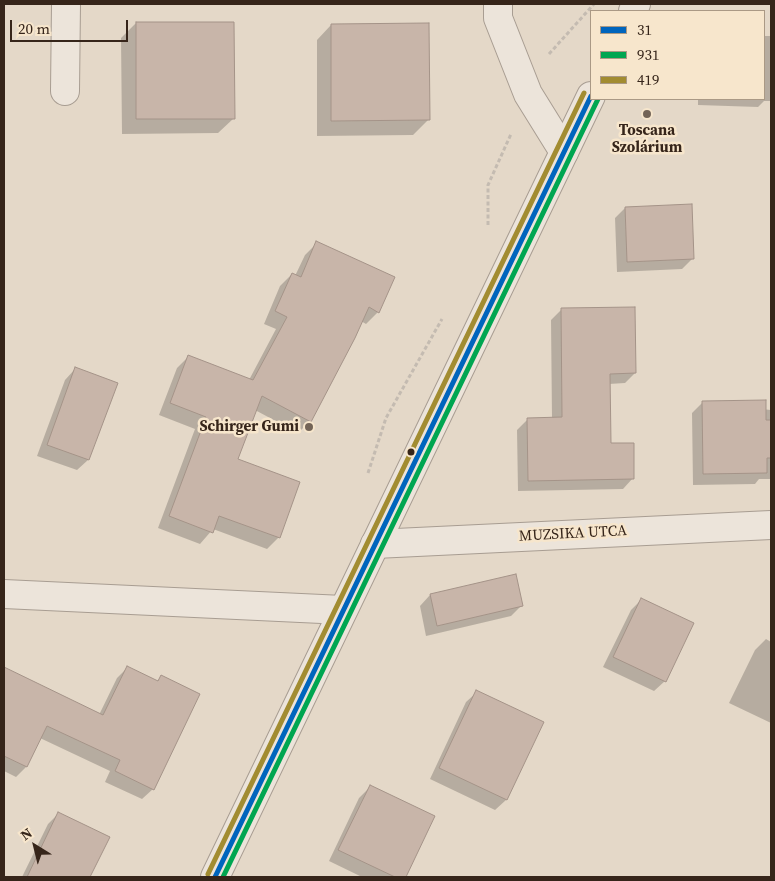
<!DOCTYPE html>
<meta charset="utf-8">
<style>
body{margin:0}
#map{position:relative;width:775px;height:881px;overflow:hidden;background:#e4d8c8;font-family:"Source Serif 4",serif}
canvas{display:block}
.frame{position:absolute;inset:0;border:5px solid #36251a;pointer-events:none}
.legend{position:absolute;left:590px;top:10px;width:175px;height:90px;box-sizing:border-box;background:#f7e6cc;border:1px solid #aa9985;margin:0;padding:6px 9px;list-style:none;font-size:15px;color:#36251a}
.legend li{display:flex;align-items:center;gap:10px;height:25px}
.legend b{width:25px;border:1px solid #aa9985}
.north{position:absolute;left:10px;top:821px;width:50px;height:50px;-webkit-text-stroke:4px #f7e6cc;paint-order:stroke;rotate:324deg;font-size:14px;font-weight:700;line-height:20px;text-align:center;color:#36251a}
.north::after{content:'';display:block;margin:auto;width:18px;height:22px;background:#36251a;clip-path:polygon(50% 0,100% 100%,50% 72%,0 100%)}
.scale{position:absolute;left:10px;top:20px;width:118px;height:22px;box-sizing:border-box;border:2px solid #36251a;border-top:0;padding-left:6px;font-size:15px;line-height:18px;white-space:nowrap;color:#36251a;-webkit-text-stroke:4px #f7e6cc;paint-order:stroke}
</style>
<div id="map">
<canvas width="775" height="881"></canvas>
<div class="frame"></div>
<ul class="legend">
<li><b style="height:6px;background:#0065bd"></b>31</li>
<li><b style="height:6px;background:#00a651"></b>931</li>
<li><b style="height:6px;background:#a28c31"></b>419</li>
</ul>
<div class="north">N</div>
<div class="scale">20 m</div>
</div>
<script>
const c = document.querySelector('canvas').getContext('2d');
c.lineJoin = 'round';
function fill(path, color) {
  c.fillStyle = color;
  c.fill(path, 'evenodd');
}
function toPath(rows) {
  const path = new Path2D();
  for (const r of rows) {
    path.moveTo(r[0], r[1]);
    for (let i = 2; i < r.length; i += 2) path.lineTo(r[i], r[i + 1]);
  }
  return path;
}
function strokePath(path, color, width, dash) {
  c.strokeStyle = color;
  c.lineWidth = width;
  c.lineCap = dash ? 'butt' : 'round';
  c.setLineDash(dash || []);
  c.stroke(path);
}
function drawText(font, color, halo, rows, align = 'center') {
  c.font = font + ' "Source Serif 4",serif';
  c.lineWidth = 5;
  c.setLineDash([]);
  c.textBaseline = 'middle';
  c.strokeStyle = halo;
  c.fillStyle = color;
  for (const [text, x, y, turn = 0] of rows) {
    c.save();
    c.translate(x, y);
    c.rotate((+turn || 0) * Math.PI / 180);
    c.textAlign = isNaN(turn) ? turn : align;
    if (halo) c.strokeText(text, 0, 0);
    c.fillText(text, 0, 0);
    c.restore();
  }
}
const shadow = toPath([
 [136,23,233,119,218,133,122,134,121,38],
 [331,25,428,120,413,135,317,136,317,40],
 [764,36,771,36,771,101,764,101,758,107,698,105,698,99,764,99],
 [625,208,693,258,682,269,617,272,615,218],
 [317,243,378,312,366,324,361,321,310,421,298,433,255,410,236,460,279,537,267,549,213,529,200,544,158,528,195,429,159,415,177,368,189,356,249,380,276,329,264,324,280,286,292,274,295,276,305,255],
 [561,310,635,373,625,383,609,384,610,444,633,478,623,489,518,491,517,430,528,419,552,419,551,320],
 [75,369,88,460,77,470,37,456,65,380],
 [702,403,771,410,771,479,759,479,755,484,693,485,692,413],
 [430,595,522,605,511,616,426,636,420,606],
 [641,600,665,681,654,691,603,667,631,610],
 [766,639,771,642,771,723,729,703,755,650],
 [127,668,156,682,161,677,153,789,142,799,105,782,110,771,40,738,26,767,16,777,4,771,4,669,99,715,117,678],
 [477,692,542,723,506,800,495,810,430,779,466,702],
 [370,787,433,817,405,877,362,877,329,861,359,798],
 [58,814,108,838,89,877,22,877,48,824]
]);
const building = toPath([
 [136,22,234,22,235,119,136,119,136,22],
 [429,23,430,120,331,121,331,24,429,23],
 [692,204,694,259,627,262,625,207,692,204],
 [316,241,395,277,379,313,369,307,355,338,311,422,262,396,238,459,300,482,280,538,219,516,213,533,169,516,206,417,170,403,188,355,253,380,287,317,275,311,292,273,301,277,316,241],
 [635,307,636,373,610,374,611,443,634,443,634,479,528,481,527,418,562,417,561,308,635,307],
 [75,367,118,383,89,460,47,445,75,367],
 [766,400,766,420,771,420,771,458,767,458,767,473,703,474,702,401,766,400],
 [516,574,523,606,437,626,430,594,516,574],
 [641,598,694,623,666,682,613,657,641,598],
 [127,666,158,681,161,675,200,694,154,790,115,771,120,760,47,726,27,767,4,756,4,667,103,715,127,666],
 [476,690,544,722,507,800,439,768,476,690],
 [370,785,435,816,406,877,395,877,338,850,370,785],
 [58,812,110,837,90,877,27,877,58,812]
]);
const path = toPath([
 [549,54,594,4],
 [488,225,488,185,511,134],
 [368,473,386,418,442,319]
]);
const minor = toPath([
 [498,4,498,18,528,94,564,152],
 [65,91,66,4],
 [375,544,771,525],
 [4,594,343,610]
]);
const tertiary = toPath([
 [633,11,636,4],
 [215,877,591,96]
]);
const bus1 = toPath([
 [215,877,591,96]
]);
const bus2 = toPath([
 [223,877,598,99]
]);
const bus3 = toPath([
 [208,874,584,93]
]);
const markers = [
 [647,114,5,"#736457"],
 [309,427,5,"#736457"],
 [411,452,4.5,"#36251a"]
];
const poiNames = [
 ["Toscana",647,131],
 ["Szolárium",647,148],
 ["Schirger Gumi",299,427,"right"]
];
const streetNames = [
 ["MUZSIKA UTCA",573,534,-3]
];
fill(shadow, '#0003');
fill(building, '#c8b5a9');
strokePath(building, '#a49388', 1);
strokePath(minor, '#a89d92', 30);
strokePath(tertiary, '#a89d92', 30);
strokePath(path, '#c4bbb1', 3, [4, 2.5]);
strokePath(minor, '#ece4da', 28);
strokePath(tertiary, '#ece4da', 28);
strokePath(bus1, '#0065bd', 5);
strokePath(bus2, '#00a651', 5);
strokePath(bus3, '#a28c31', 5);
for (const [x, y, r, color] of markers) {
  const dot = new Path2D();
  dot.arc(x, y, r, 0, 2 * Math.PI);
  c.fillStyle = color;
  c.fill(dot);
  strokePath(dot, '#f7e6cc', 2);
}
drawText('bold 15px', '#36251a', '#f7e6cc', poiNames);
drawText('15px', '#36251a', '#f7e6cc', streetNames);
</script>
